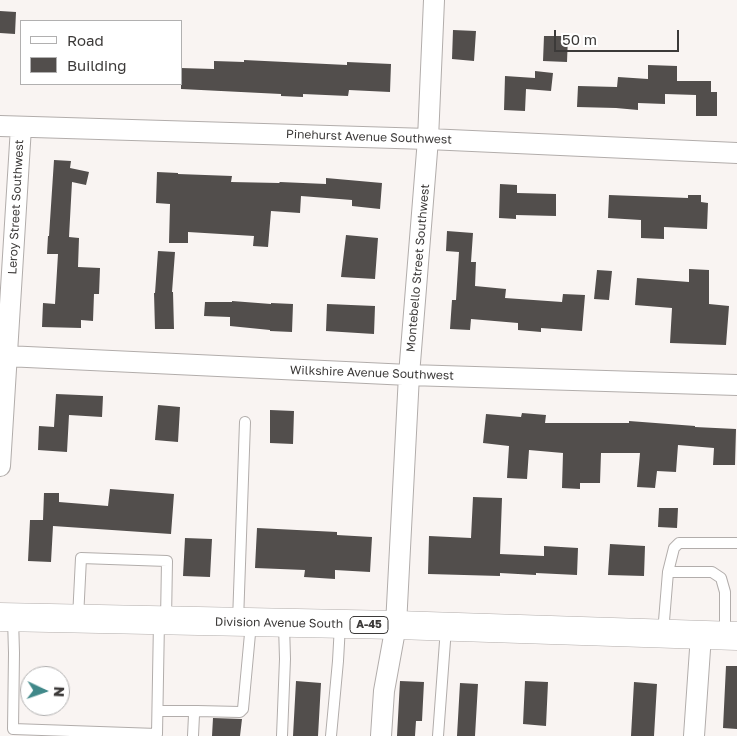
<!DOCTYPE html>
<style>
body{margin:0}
#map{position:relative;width:737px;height:736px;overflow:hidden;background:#f9f4f2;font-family:"Golos Text",sans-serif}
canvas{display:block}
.legend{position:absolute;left:20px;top:20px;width:162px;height:65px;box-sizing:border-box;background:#fff;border:1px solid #b1b0b0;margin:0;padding:6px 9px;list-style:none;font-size:15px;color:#3c3a39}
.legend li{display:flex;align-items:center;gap:10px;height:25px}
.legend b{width:25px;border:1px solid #b1b0b0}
.north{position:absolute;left:20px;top:666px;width:50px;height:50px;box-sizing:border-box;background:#fff;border:1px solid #b1b0b0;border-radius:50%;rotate:93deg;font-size:14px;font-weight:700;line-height:20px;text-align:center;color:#3c3a39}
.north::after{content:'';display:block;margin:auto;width:18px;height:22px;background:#408889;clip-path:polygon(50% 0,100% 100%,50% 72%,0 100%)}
.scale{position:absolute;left:554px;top:30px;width:125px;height:22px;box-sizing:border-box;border:2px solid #3c3a39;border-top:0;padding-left:6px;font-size:15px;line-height:18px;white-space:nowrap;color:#3c3a39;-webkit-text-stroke:4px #fff;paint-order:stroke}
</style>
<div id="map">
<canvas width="737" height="736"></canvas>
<ul class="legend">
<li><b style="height:6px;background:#fff"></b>Road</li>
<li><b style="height:14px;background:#524e4c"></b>Building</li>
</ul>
<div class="north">N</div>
<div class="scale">50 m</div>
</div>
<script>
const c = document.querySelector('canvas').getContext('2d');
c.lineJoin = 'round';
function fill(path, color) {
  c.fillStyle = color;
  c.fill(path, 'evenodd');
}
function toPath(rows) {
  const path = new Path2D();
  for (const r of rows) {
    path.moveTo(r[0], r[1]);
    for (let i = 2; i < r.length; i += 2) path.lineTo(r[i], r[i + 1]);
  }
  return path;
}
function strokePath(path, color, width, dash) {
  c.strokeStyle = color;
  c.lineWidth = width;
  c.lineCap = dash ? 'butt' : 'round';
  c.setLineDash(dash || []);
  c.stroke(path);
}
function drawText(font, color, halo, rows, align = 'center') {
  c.font = font + ' "Golos Text",sans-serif';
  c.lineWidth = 5;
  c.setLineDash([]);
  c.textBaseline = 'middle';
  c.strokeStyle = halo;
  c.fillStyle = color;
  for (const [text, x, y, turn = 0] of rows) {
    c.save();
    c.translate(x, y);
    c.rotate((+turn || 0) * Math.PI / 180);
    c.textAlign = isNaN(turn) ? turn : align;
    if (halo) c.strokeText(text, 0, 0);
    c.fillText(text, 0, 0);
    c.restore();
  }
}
const building = toPath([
 [0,11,16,12,15,34,0,33],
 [453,30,476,31,474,61,452,59],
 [544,36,568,36,567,62,543,61],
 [244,60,347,65,347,62,391,64,390,92,349,90,348,96,303,94,303,97,281,96,281,94,181,89,181,68,214,69,214,61,244,62],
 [648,65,677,66,677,81,711,81,711,92,717,92,717,116,696,116,696,95,665,94,665,104,638,103,638,110,616,108,577,107,578,86,617,87,618,77,648,79],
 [535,71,553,73,551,91,526,89,525,111,504,110,505,76,535,78],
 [54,160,71,161,70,168,89,172,86,185,72,182,69,237,79,238,78,267,100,268,99,294,94,294,93,321,81,320,81,328,42,327,43,303,55,304,58,254,47,254,48,236,49,236],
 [157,172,178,173,178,174,232,176,231,182,279,183,280,182,326,184,326,178,382,183,380,209,352,206,352,200,301,196,300,213,271,211,268,247,253,246,254,236,188,232,188,243,169,243,170,204,156,203],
 [500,184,517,185,517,193,556,194,556,216,516,215,516,219,499,218],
 [609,195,688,198,688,195,701,195,701,202,708,203,707,229,664,227,664,239,641,238,641,220,608,218],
 [447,231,473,233,471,262,476,262,475,286,506,289,505,298,562,302,563,294,585,295,582,331,541,328,541,332,518,330,518,323,471,319,470,330,450,329,452,300,456,300,459,252,446,251],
 [346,235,378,238,375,279,341,277],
 [158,251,175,252,172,292,173,292,174,329,155,329,154,293,155,293],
 [689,269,709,270,709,304,729,306,726,345,670,343,672,308,635,305,637,278,689,282],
 [597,270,612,271,609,300,594,299],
 [232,301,271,304,271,303,293,304,292,332,270,331,270,330,230,326,230,317,204,316,205,302,232,302],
 [327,304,375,306,374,334,326,331],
 [56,394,103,396,102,417,69,415,67,452,38,450,39,426,54,427],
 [158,405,180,407,178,442,155,440],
 [270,410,294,411,293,444,270,443],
 [522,413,546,415,545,423,629,423,629,421,695,426,695,427,736,429,735,465,713,465,714,448,678,445,676,472,657,471,655,488,637,487,640,453,601,453,600,483,580,483,580,489,562,488,563,453,529,450,527,479,507,478,509,446,483,443,486,414,521,417],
 [110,489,174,494,171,534,53,526,51,562,28,561,30,520,43,520,44,493,59,493,59,502,108,506],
 [473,497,502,498,500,554,544,556,544,546,578,548,577,575,536,573,536,575,500,573,500,576,428,574,429,536,471,538],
 [659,508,678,508,677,528,658,527],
 [257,528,337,532,337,535,372,537,370,572,335,570,335,579,304,577,305,570,255,568],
 [185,538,212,539,210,577,183,576],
 [610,544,645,546,644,576,608,575],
 [726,666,737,666,737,729,723,728],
 [296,681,321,683,318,736,293,736],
 [400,681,424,682,422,721,416,721,415,736,397,736],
 [525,681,548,682,546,726,523,724],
 [634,682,657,684,654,736,631,736],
 [460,683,478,684,475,736,457,736],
 [213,718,242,719,240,736,212,736]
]);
const lane = toPath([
 [668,572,712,572,721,578,725,592,725,634],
 [13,618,14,653,13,729,157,734,159,621],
 [78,618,81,558,167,561,166,620],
 [238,621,245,422],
 [663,633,668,572,674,548,679,543,737,543],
 [158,711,197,711],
 [193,736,194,715,197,711,240,712,243,709,251,623],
 [282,736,285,659,284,625],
 [331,736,338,661,340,625],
 [438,736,446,628]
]);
const street = toPath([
 [0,126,428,139,737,153],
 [6,356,409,375,737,385],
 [0,466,21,127],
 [381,736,384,691,396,625,409,375,428,139,434,0],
 [694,736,701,635]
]);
const primary = toPath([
 [0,617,396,625,737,636]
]);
const shields = [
 [369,625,38]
];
const shieldNames = [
 ["A-45",369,625]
];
const streetNames = [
 ["Pinehurst Avenue Southwest",369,137,2],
 ["Leroy Street Southwest",16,207,-87],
 ["Montebello Street Southwest",418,268,-85],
 ["Wilkshire Avenue Southwest",372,373,2],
 ["Division Avenue South",279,623,1]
];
fill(building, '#524e4c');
strokePath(lane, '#b2adab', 12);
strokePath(street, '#b2adab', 22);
strokePath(primary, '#b2adab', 29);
strokePath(lane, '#fff', 10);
strokePath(street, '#fff', 20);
strokePath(primary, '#fff', 28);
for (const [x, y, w] of shields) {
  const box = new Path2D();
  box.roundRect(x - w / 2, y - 8.5, w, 17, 4);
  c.fillStyle = '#fff';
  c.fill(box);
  strokePath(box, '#3c3a39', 1);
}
drawText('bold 11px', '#3c3a39', null, shieldNames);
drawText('12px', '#3c3a39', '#fff', streetNames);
</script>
